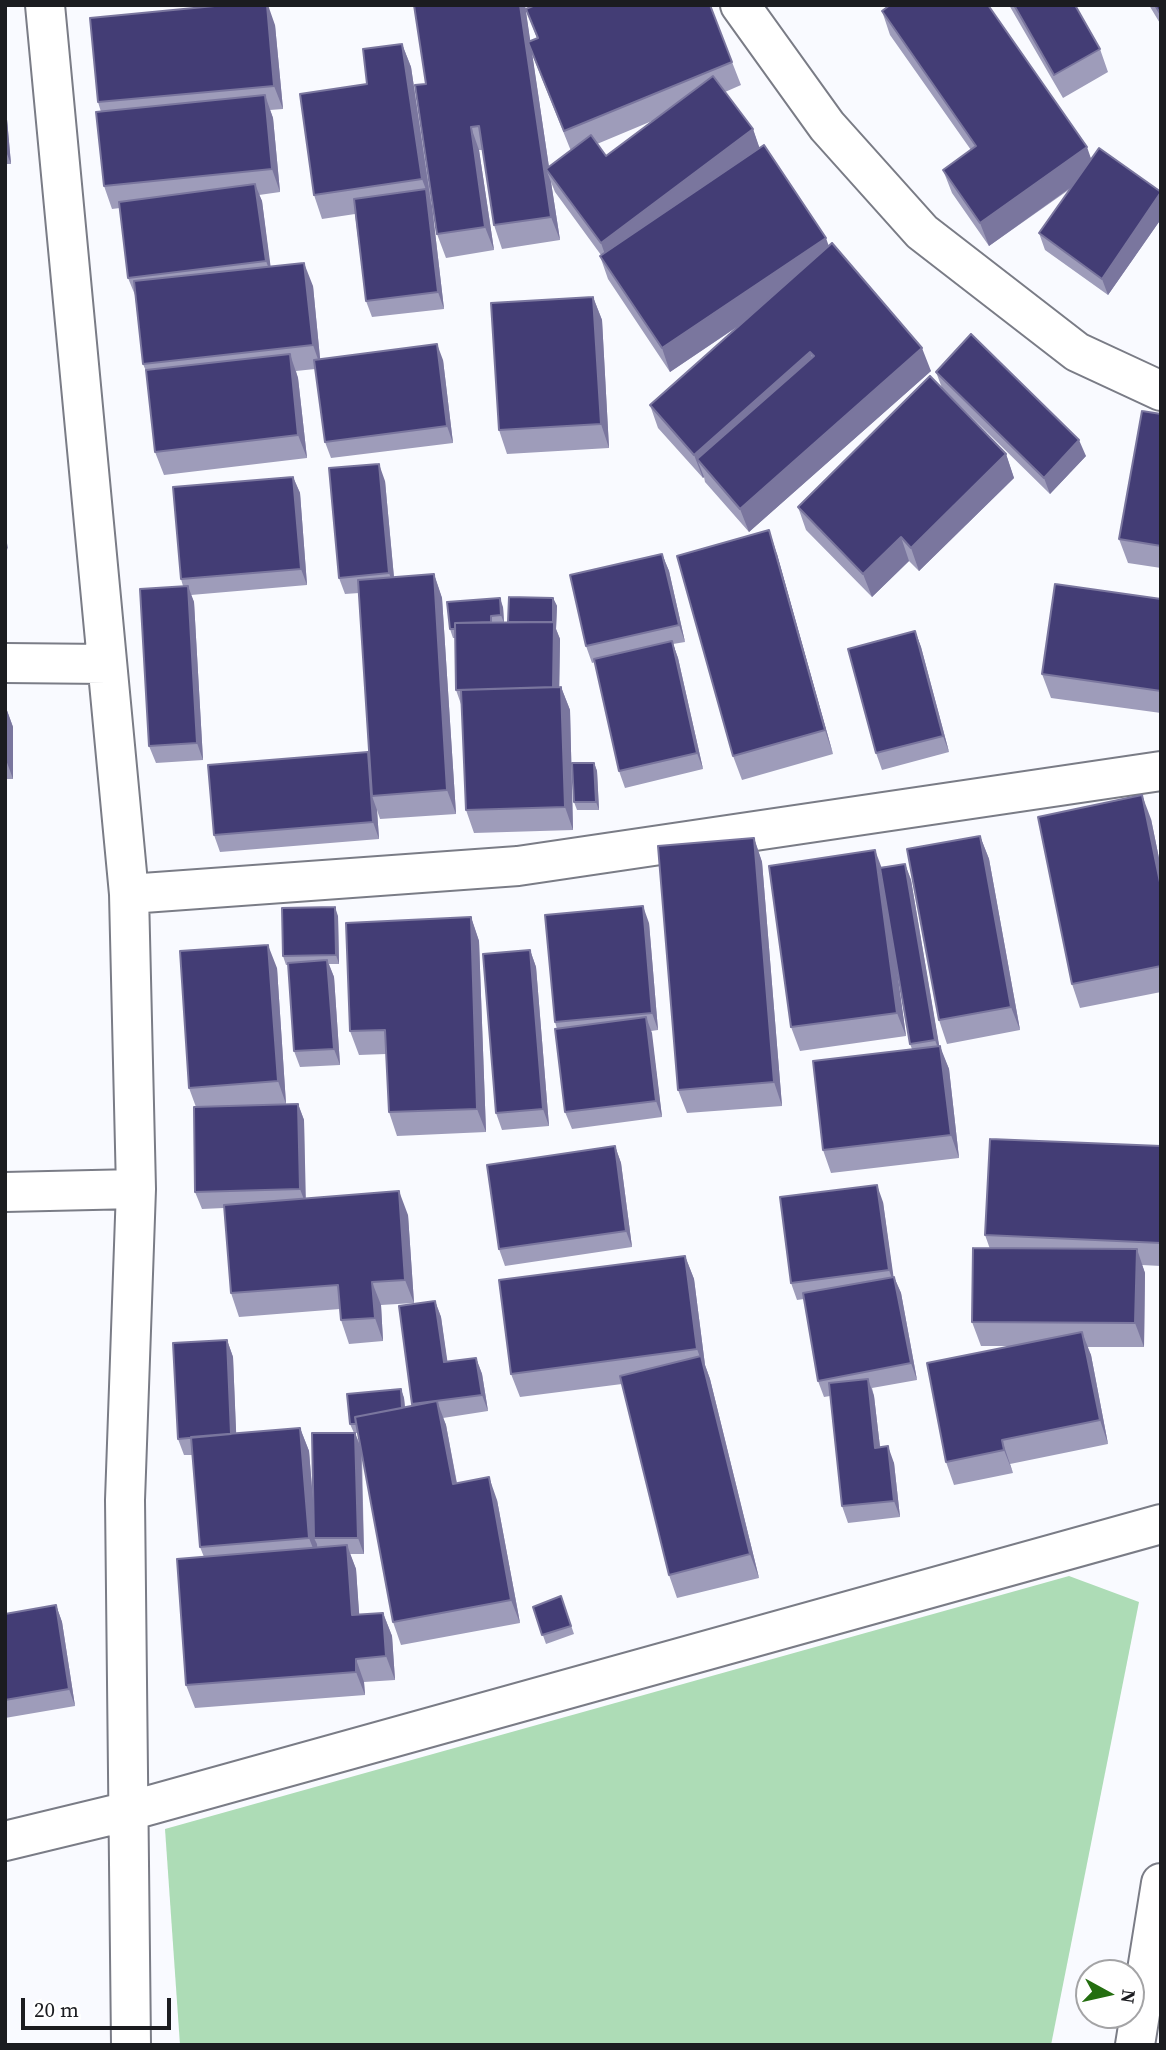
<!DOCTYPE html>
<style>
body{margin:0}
#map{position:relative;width:1166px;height:2050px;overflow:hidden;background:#f9faff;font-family:"Source Serif 4",serif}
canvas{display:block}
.frame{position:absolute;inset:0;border:7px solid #1b1c20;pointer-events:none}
.north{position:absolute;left:1075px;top:1959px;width:70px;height:70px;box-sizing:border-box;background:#fff;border:2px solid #a4a4a6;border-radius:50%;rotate:98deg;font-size:19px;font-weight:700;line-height:28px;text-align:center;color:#1b1c20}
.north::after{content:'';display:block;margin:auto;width:24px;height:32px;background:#246e10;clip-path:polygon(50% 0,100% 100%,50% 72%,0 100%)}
.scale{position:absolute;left:21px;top:1998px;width:150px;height:32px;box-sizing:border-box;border:4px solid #1b1c20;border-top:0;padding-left:9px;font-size:21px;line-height:24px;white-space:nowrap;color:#1b1c20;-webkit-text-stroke:5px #fff;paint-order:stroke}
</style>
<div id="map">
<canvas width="1166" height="2050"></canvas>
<div class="frame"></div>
<div class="north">N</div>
<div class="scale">20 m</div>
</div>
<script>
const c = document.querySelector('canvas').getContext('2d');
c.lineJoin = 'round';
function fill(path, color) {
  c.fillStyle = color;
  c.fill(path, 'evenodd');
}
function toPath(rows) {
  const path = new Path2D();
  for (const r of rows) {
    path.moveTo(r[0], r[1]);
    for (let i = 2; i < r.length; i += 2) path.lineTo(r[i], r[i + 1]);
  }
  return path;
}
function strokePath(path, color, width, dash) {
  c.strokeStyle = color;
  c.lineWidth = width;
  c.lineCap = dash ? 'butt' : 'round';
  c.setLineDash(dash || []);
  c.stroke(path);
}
const green = toPath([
 [1069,1576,1139,1602,1051,2045,180,2045,165,1829]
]);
const minor = toPath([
 [45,5,129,894,136,1189,125,1500,131,2045],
 [740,5,827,126,922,232,1077,352,1161,391],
 [5,663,107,664],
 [129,894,518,866,1161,771],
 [5,1192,136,1189],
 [5,1841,129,1811,1161,1524],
 [1135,2045,1161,1883]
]);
const wall = toPath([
 [414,5,525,5,530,41,537,38,526,9,732,62,741,85,725,92,753,129,759,148,829,246,931,371,749,532,705,482,704,477,703,478,658,428,650,405,740,325,670,372,608,279,600,256,601,255,555,192,551,182,560,240,502,249,494,225,483,150,479,150,494,250,446,258,437,234,426,84],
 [532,54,571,151,549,167],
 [652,121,606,156,597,144],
 [1009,5,1075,5,1100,49,1108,72,1063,98],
 [1149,5,1161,5,1161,25],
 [882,11,1091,158,1161,192,1161,219,1108,295,1045,250,1039,233,1070,189,989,246,952,193,943,170,971,150,890,35],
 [275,25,283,109,270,110,273,118,280,192,259,195,262,201,270,266,313,286,320,359,443,360,453,443,331,458,325,442,315,369,296,371,298,378,307,458,164,475,155,452,146,371,143,364,135,295,128,278,120,208,112,209,104,186,101,112,98,102],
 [402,44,411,67,432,206,444,309,372,317,366,301,355,214,322,219,314,195,367,84],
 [5,97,11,164,5,164],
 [593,297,602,320,609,448,507,454,499,430],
 [936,372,1086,456,1050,494,942,388],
 [1161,414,1161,568,1128,563,1119,539],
 [1006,454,1014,478,919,571,909,561,872,597,806,530,798,507],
 [293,477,300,493,307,585,191,595,194,602,203,760,156,763,149,746,183,586,181,579],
 [385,481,394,577,434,574,442,598,456,814,380,819,377,810,379,839,220,852,214,835,368,752,369,756,359,593,345,594,339,578],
 [662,554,669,571,685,642,673,644,678,658,703,769,625,788,619,771,595,662,592,663,586,646],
 [777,554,833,754,742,780,733,756],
 [553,598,557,606,556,629,560,639,559,687,561,687,570,710,573,830,474,833,466,810,462,707,456,690,455,638,453,638,450,629,503,607,504,622,508,622],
 [1161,599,1161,713,1051,698,1042,674],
 [915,631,921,647,949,752,882,770,876,753],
 [5,705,13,727,13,779,5,779],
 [594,763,597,771,599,810,577,810,574,802],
 [1151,819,1161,868,1161,992,1080,1008,1072,984],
 [980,836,989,859,1020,1030,947,1044,939,1020],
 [754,838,762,862,782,1106,687,1113,678,1090],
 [905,864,911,880,939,1046,949,1069,959,1158,831,1173,823,1150,912,1049,910,1044,892,938,906,1036,800,1051,791,1027,881,867],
 [338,916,339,964,329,964,334,977,340,1065,300,1067,294,1051,288,965,286,965,283,956],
 [471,917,479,941,486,1132,397,1136,389,1112,386,1054,359,1055,350,1031],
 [649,923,658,1030,651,1031,662,1117,572,1129,565,1112,557,1029,555,1022],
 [530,950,536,967,549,1126,502,1130,496,1113],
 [277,968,286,1104,298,1104,304,1120,305,1198,408,1215,414,1303,381,1305,383,1341,349,1344,341,1320,340,1309,239,1317,231,1293,224,1208,202,1209,195,1192,196,1107,189,1088],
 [615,1146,621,1163,632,1247,505,1266,499,1249],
 [1161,1146,1161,1266,1142,1265,1145,1273,1144,1347,1087,1347,1091,1355,1108,1444,1010,1464,1013,1473,954,1485,946,1462,1012,1346,981,1346,972,1322,990,1249,985,1235],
 [883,1202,893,1277,894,1277,901,1293,917,1380,872,1388,874,1396,880,1447,894,1463,900,1517,848,1523,842,1506,830,1396,824,1397,818,1381,804,1299,797,1300,791,1283],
 [685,1256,694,1279,705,1365,710,1379,759,1578,677,1598,669,1575,622,1384,520,1397,511,1374],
 [435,1301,441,1317,447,1362,476,1358,482,1374,488,1411,443,1418,446,1425,457,1483,497,1500,520,1623,401,1645,393,1622,362,1452,364,1554,350,1554,356,1569,359,1615,383,1613,392,1636,395,1680,364,1682,365,1695,195,1708,186,1685,204,1557,200,1547,193,1455,184,1455,178,1439,227,1340,233,1357,236,1433,300,1428,309,1451,314,1512,354,1433,350,1424,401,1389,404,1398,405,1408,413,1406,399,1306],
 [355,1433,358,1433,361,1447],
 [561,1596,574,1634,546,1644,533,1607],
 [56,1605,62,1622,75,1706,5,1718,5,1614]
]);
const shadedWall = toPath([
 [267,5,268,5,275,25,283,109,274,86],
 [520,5,525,5,550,174,546,169,551,182,560,240,551,217],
 [402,44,411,67,431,203,422,179],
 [265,95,273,118,280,192,272,169],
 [5,97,11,164,5,149],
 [471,127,479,150,494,250,485,227],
 [753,129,761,152,609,266,601,243],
 [1087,147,1095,170,989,246,980,223],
 [255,184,262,201,272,277,266,261],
 [426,189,432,206,444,309,438,292],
 [1161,193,1161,219,1108,295,1102,279],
 [826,238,834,261,670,372,662,348],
 [304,263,313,286,321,368,313,345],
 [593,297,602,320,609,448,601,424],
 [437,344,443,360,453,443,447,426],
 [922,348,931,371,749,532,740,509],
 [810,352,819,375,697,459,704,477,703,478,694,455],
 [290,354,298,378,307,458,298,435],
 [1079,440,1086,456,1050,494,1044,478],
 [1006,454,1014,478,919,571,911,548],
 [379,464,385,481,395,589,389,573],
 [293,477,300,493,307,585,301,569],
 [5,529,8,550,5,543],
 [769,530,777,554,833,754,825,730],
 [901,537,909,561,872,597,863,574],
 [662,554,669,571,685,642,679,625],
 [434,574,442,598,456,814,447,790],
 [188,586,194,602,203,760,197,743],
 [500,598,503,607,504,623,501,615],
 [553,598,557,606,556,629,560,639,559,706,553,689],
 [915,631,921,647,949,752,943,736],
 [672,641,678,658,703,769,697,753],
 [561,687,570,710,573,830,565,807],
 [5,705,13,727,13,779,5,757],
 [368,752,374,768,372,796,377,810,379,839,373,822],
 [594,763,597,771,599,810,596,802],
 [1142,795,1151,819,1161,868,1161,887],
 [980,836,989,859,1020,1030,1011,1007],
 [754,838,762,862,782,1106,774,1082],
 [875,850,884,874,906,1036,897,1013],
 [905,864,911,880,941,1056,935,1040],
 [643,906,649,923,658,1030,652,1013],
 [335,907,338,916,339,964,336,955],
 [471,917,479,941,486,1132,477,1109],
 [268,945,277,968,286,1104,278,1081],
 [530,950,536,967,549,1126,543,1109],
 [327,960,334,977,340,1065,334,1049],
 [646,1017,652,1033,662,1117,656,1101],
 [940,1046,949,1069,959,1158,951,1135],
 [298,1104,304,1120,306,1205,300,1189],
 [615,1146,621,1163,632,1247,626,1231],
 [877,1185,883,1202,895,1287,889,1270],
 [399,1191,408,1215,414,1303,405,1280],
 [1137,1249,1145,1273,1144,1347,1135,1323],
 [685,1256,694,1279,705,1365,710,1379,759,1578,750,1554,705,1371,697,1349],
 [894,1277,901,1293,917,1380,911,1363],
 [372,1282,381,1305,383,1341,375,1318],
 [435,1301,441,1317,450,1379,444,1362],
 [1082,1332,1091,1355,1108,1444,1100,1420],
 [227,1340,233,1357,237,1453,231,1436],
 [476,1358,482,1374,488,1411,482,1395],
 [868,1379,874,1396,882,1464,875,1448],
 [401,1389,404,1398,407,1428,403,1419],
 [437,1401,446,1425,461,1507,453,1484],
 [300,1428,309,1451,316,1538,314,1538,317,1544,318,1561,309,1538],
 [355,1433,361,1449,364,1554,358,1538],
 [1002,1440,1013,1473,1004,1450],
 [888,1446,894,1463,900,1517,894,1501],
 [489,1477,497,1500,520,1623,511,1600],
 [347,1545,356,1569,361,1639,352,1615],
 [56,1605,62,1622,75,1706,69,1689],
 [383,1613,392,1636,395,1680,386,1656],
 [356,1659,364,1682,365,1695,356,1672]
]);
const building = toPath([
 [225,5,267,5,274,86,98,102,90,18,225,5],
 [414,5,520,5,551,217,494,225,479,126,471,127,485,227,437,234,415,85,426,84,414,5],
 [535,5,710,5,732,62,564,131,528,42,538,38,526,9,535,5],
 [890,5,988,5,1087,147,980,223,943,170,976,146,882,11,890,5],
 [1014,5,1075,5,1100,49,1054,75,1014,5],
 [1155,5,1161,5,1161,15,1155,5],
 [402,44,422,179,314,195,300,94,367,84,363,49,402,44],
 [713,76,753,129,601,243,546,169,591,135,606,156,713,76],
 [265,95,272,169,104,186,96,112,265,95],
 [764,145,826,238,662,348,600,256,764,145],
 [1099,148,1161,192,1102,279,1039,233,1099,148],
 [255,184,266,261,128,278,119,202,255,184],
 [426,189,438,292,366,301,354,199,426,189],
 [832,243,922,348,740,509,697,459,814,356,810,352,694,455,650,405,832,243],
 [304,263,313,345,143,364,134,281,304,263],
 [593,297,601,424,499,430,491,303,593,297],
 [971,334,1079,440,1044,478,936,372,971,334],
 [437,344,447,426,325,442,314,360,437,344],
 [290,354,298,435,155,452,146,370,290,354],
 [930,376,1006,454,911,548,901,537,863,574,798,507,930,376],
 [1142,411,1161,414,1161,546,1119,539,1142,411],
 [379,464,389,573,339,578,329,468,379,464],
 [293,477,301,569,181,579,173,487,293,477],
 [769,530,825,730,733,756,677,556,769,530],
 [662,554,679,625,586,646,570,575,662,554],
 [434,574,447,790,372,796,358,580,434,574],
 [1055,584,1161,599,1161,691,1042,674,1055,584],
 [188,586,197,743,149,746,140,589,188,586],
 [509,597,553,598,553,622,508,622,509,597],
 [500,598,501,615,491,616,491,622,455,623,455,629,450,629,447,602,500,598],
 [554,622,553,687,456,690,455,623,554,622],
 [915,631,943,736,876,753,848,649,915,631],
 [672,641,697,753,619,771,594,659,672,641],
 [561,687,565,807,466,810,461,690,561,687],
 [368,752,373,822,214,835,208,765,368,752],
 [572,763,594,763,596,802,574,802,572,763],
 [1142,795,1161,887,1161,966,1072,984,1038,817,1142,795],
 [980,836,1011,1007,939,1020,907,849,980,836],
 [754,838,774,1082,678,1090,658,846,754,838],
 [875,850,897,1013,791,1027,769,866,875,850],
 [905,864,935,1040,910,1044,880,868,905,864],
 [643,906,652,1013,555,1022,545,915,643,906],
 [335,907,336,955,283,956,282,908,335,907],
 [471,917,477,1109,389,1112,385,1030,350,1031,346,923,471,917],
 [268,945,278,1081,189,1088,180,951,268,945],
 [530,950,543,1109,496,1113,483,954,530,950],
 [327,960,334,1049,294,1051,288,963,327,960],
 [646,1017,656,1101,565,1112,555,1029,646,1017],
 [940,1046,951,1135,823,1150,813,1061,940,1046],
 [298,1104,300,1189,195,1192,194,1107,298,1104],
 [990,1139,1161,1146,1161,1243,985,1235,990,1139],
 [615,1146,626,1231,499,1249,487,1165,615,1146],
 [877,1185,889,1270,791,1283,780,1197,877,1185],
 [399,1191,405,1280,372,1282,375,1318,341,1320,338,1285,231,1293,224,1205,399,1191],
 [973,1248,1137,1249,1135,1323,972,1322,973,1248],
 [685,1256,697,1349,511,1374,499,1280,685,1256],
 [894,1277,911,1363,818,1381,803,1293,894,1277],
 [435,1301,444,1362,476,1358,482,1395,412,1404,399,1306,435,1301],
 [1082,1332,1100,1420,1002,1440,1004,1450,946,1462,927,1363,1082,1332],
 [227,1340,231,1434,178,1439,173,1343,227,1340],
 [701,1356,750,1554,669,1575,620,1376,701,1356],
 [868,1379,875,1448,888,1446,894,1501,842,1506,829,1383,868,1379],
 [401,1389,402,1408,355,1417,356,1424,350,1424,347,1394,401,1389],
 [437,1401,453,1484,489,1477,511,1600,393,1622,355,1417,437,1401],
 [300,1428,309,1538,200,1547,191,1437,300,1428],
 [312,1433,355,1433,358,1538,314,1538,312,1433],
 [347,1545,352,1615,383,1613,386,1656,356,1659,356,1672,186,1685,177,1559,347,1545],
 [561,1596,571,1626,542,1635,533,1607,561,1596],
 [56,1605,69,1689,5,1700,5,1614,56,1605]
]);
fill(green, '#addcb6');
strokePath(minor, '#7a7c86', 42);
strokePath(minor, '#fff', 38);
fill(wall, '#9e9cba');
fill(shadedWall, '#7a769e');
fill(building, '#433d75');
strokePath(building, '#7a769e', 2);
</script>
